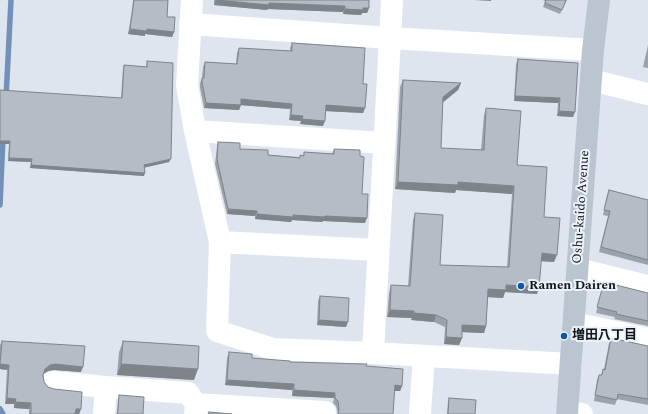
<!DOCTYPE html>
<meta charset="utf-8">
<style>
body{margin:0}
canvas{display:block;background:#dee5ef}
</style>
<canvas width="648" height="414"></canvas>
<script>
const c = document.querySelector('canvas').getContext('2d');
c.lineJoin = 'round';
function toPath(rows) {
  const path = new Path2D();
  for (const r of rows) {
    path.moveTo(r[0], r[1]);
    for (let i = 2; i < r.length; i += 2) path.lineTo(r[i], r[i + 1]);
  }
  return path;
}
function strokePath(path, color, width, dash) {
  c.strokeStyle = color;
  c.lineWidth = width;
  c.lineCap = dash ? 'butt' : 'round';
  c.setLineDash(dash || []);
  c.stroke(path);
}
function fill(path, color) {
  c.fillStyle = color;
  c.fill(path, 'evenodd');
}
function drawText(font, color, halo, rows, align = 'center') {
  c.font = font + ' Spectral,"Noto Sans JP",serif';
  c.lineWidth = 4;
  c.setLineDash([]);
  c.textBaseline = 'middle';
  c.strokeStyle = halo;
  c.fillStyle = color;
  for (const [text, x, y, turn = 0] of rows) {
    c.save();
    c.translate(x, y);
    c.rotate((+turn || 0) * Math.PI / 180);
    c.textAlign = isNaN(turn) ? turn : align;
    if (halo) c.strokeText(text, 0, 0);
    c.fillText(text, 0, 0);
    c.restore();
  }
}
const stream = toPath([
 [6,98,11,0],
 [0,205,3,138],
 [0,409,3,414]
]);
const street = toPath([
 [192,0,187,85,195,131,220,242,217,331,273,349,373,353,571,364],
 [392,0,390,38,593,50],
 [190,24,390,38,373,353],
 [591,80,648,94],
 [195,131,384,143],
 [220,242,378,250],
 [578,269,648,286],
 [574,323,648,339],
 [53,382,106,387],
 [196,404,325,412,325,414],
 [567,411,582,414],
 [104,414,106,387,188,393,196,404,195,414],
 [420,414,424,356]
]);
const secondary = toPath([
 [567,414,593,50,599,0]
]);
const wall = toPath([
 [133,0,168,0,167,17,174,32,172,37,145,34,145,36,128,34,132,10],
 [214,0,369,0,369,8,367,13,362,13,361,15,343,14,343,12,268,9,267,10,214,5],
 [543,0,567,0,560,14,543,7,545,1],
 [292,43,363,84,365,108,363,113,326,111,323,126,300,124,301,121,289,120,290,109,241,105,239,110,204,108,200,88,200,83,202,78,203,67,205,62,236,64,237,53,239,48,290,51,290,48],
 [648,45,648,68,643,67],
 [518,59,578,63,573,117,557,116,558,103,514,101,516,64],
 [147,61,169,162,144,167,144,176,30,168,31,162,8,161,9,144,0,144,121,98,123,68,124,65,146,67],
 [403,80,461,83,458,90,443,102,441,148,481,150,484,115,486,108,517,165,544,217,554,262,541,261,539,287,537,294,505,292,503,298,488,297,486,326,484,333,462,332,462,338,459,345,444,344,445,327,434,322,411,320,412,318,387,317,389,293,391,285,408,286,413,220,415,213,440,265,507,267,512,194,456,190,455,193,395,189,400,87],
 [218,142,240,149,268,155,300,157,300,155,303,156,304,152,332,154,334,149,360,156,362,194,365,223,323,221,322,222,292,220,291,222,255,219,255,216,227,214,215,164,217,147],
 [609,190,648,200,648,265,599,252,608,216,603,215,607,195],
 [604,282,648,293,648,326,614,319,615,317,596,313],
 [320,296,346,327,317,325,318,301],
 [611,338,648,346,648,405,617,399,615,405,594,401,597,380,599,375,601,375,603,369,604,369,609,343],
 [2,341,81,372,54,370,48,371,43,374,43,376,44,382,48,387,81,409,79,414,29,414,29,409,14,408,14,404,5,404,7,370,0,369,0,345],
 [123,341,194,380,117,375,119,352],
 [229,352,252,358,290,362,366,366,402,386,400,391,394,391,393,414,338,414,336,406,333,403,334,398,292,396,292,390,225,385,227,358],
 [119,395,143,414,117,414,118,400],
 [449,398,475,414,447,414,448,401]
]);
const shadedWall = toPath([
 [216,0,269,3,345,6,343,12,268,9,267,10,214,5],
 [474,0,491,0,491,1],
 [363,8,369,8,367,13,362,13,361,15,343,14,345,9],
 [130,29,147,29,174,32,172,37,145,34,145,36,128,34],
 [461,83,458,90,441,104,443,97],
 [515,96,560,98,558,103,514,101],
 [241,99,292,104,290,109,239,105],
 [206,103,241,105,239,110,204,108],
 [326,105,365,108,363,113,324,111],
 [559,111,575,112,573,117,557,116],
 [291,115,303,116,301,121,289,120],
 [302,119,325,121,323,126,300,124],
 [0,141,10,141,9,144,0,144],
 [9,158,32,159,31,162,8,161],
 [171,159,169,162,143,168,144,165],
 [31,165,145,173,144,176,30,168],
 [398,182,458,182,514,186,512,194,456,190,455,193,395,189],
 [228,209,257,211,255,216,227,214],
 [257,214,325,216,367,218,365,223,323,221,322,222,292,220,291,222,255,219],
 [542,253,557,255,554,262,539,261],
 [506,285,539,287,537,294,505,292,503,298,486,297,488,289],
 [390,310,414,311,412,318,387,317],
 [414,313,436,315,434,322,411,320],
 [319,320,348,322,346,327,317,325],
 [462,325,486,326,484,333,459,332],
 [446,337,462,338,459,345,444,344],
 [0,364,9,365,7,370,0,369],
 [56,364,83,367,81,372,54,370,48,371,43,374,45,369,50,365],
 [121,364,198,369,194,380,117,375],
 [227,380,294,384,292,390,225,385],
 [395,385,402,386,400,391,393,391],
 [294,390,335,393,334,398,292,396],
 [7,398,16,399,14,404,5,404],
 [15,402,31,403,29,409,14,408],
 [76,409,81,409,79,414,74,414]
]);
const building = toPath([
 [134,0,168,0,167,17,175,17,174,32,147,29,146,31,130,29,134,0],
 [216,0,369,0,369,8,363,8,363,10,345,9,345,6,269,3,269,5,216,0],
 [546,0,566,0,562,10,545,3,546,0],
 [292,43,365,48,363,84,367,84,365,108,326,105,325,121,302,119,303,116,291,115,292,104,241,99,241,105,206,103,202,82,202,78,204,78,205,62,237,64,239,48,292,51,292,43],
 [518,59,578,63,575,112,559,111,560,98,515,96,518,59],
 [147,61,173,63,171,159,144,165,145,173,31,165,32,159,9,158,10,141,0,141,0,90,122,98,124,65,147,67,147,61],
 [403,80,461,83,443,97,441,148,484,150,486,108,521,111,517,165,547,167,544,217,560,218,557,255,542,253,539,287,506,285,506,290,488,289,486,326,462,325,462,338,446,337,447,320,436,315,414,313,414,311,390,310,391,285,410,286,415,213,443,215,440,265,509,267,514,186,458,182,458,185,398,182,403,80],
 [218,142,240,143,240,149,268,150,268,155,300,158,300,155,304,156,304,152,334,154,334,149,360,150,360,156,364,157,362,194,368,194,367,218,325,216,324,217,293,215,293,217,257,214,257,211,228,209,217,159,218,142],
 [609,190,648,200,648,260,601,247,610,211,604,210,609,190],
 [604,282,648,293,648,321,616,314,617,312,597,307,604,282],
 [320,296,349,298,348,322,319,320,320,296],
 [611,338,648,346,648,399,618,394,617,400,595,395,599,375,602,375,603,369,605,370,611,338],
 [2,341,85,346,83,367,56,364,50,365,45,369,43,375,44,382,48,387,54,389,82,392,81,409,76,409,75,414,31,414,31,403,15,402,16,399,7,398,9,365,0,364,2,341],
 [123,341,199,346,198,369,121,364,123,341],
 [229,352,252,354,252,358,290,361,290,362,367,364,366,366,403,369,402,386,395,385,393,414,338,414,339,409,338,401,335,398,335,393,294,390,294,384,227,380,229,352],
 [119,395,144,397,143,414,117,414,118,410,119,395],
 [449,398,476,400,475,414,448,414,449,398],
 [209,412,232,414,208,414,209,412]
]);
const markers = [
 [521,286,4,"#1156a6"],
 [564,336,4,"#1156a6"]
];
const streetNames = [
 ["Oshu-kaido Avenue",582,207,-86]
];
const poiNames = [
 ["Ramen Dairen",529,286],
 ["増田八丁目",572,336]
];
strokePath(stream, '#7390b9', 5.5);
strokePath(street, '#fff', 22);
strokePath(secondary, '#bac5d0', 22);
fill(wall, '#9ca2a9');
fill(shadedWall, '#7f848a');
fill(building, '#b5bcc5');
strokePath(building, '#7f848a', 1);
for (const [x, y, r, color] of markers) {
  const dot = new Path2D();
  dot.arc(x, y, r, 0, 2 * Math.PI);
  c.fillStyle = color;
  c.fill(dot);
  strokePath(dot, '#ebf2fc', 1.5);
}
drawText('13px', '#131619', '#ebf2fc', streetNames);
drawText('bold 13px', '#131619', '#ebf2fc', poiNames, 'left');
</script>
